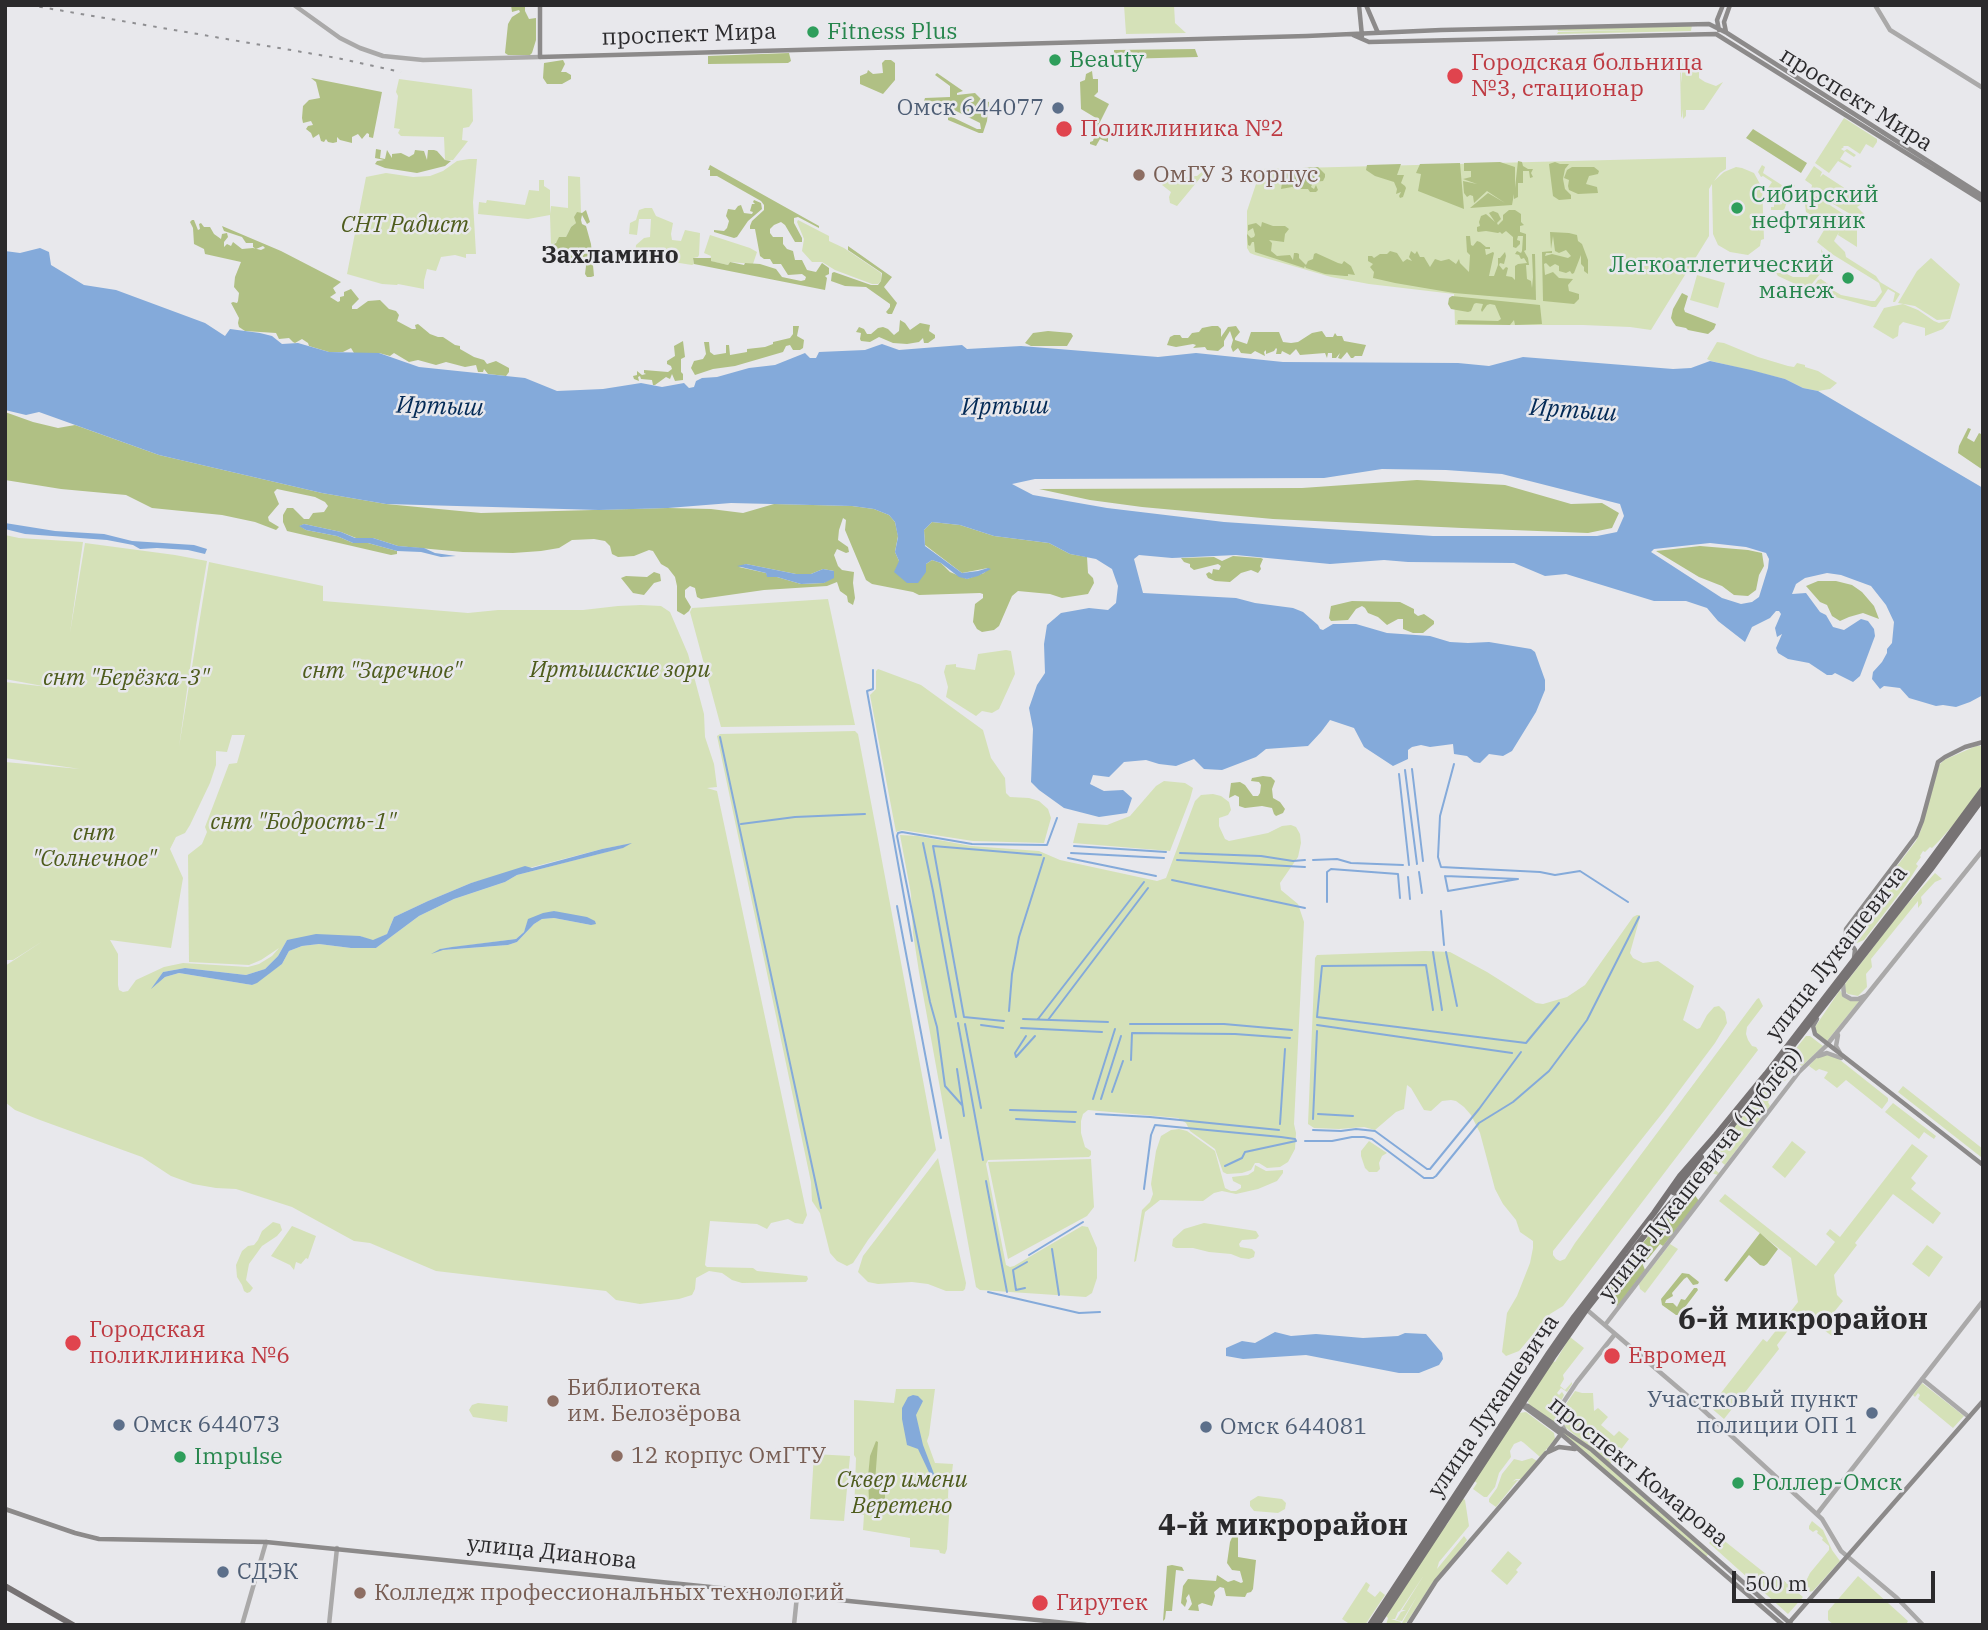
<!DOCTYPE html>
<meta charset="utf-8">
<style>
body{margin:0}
#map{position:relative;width:1988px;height:1630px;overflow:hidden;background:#e8e8ec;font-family:"IBM Plex Serif",serif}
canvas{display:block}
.frame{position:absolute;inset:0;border:7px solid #2b2a2c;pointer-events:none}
.scale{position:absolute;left:1732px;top:1571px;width:203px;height:32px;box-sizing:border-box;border:4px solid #2b2a2c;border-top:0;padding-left:9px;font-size:21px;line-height:24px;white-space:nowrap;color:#2b2a2c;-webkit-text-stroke:5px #e8e8ec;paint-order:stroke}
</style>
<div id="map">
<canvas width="1988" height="1630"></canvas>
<div class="frame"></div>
<div class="scale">500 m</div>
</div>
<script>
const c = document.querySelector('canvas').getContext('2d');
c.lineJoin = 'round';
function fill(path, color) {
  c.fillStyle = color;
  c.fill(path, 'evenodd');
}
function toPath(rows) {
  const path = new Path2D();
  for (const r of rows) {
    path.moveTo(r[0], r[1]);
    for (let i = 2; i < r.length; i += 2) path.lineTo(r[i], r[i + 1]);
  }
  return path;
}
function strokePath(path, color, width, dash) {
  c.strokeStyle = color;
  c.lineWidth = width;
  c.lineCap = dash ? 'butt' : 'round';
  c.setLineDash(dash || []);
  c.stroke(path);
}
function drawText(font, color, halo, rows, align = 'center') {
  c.font = font + ' "IBM Plex Serif",serif';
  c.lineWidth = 5;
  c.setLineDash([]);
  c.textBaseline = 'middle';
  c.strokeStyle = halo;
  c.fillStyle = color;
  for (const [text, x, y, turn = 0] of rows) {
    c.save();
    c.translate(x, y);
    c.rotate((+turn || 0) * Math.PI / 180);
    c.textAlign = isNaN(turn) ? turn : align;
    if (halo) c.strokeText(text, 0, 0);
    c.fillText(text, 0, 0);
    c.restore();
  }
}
const green = toPath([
 [1124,5,1174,5,1175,23,1186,33,1126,34],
 [1692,25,1691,31,1557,34,1558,32,1634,30,1558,31,1557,28],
 [1682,63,1685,64,1684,67,1696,68,1696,70,1699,71,1699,78,1705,82,1716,86,1723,82,1704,110,1686,110,1686,116,1683,119,1683,109,1682,118,1681,116,1680,64,1682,83],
 [399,79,472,89,473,121,469,127,463,128,462,140,468,141,453,160,445,160,444,137,401,136,398,133,400,129,394,128,398,96,396,92],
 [1844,118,1877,139,1877,142,1873,148,1866,144,1860,154,1848,146,1843,146,1844,147,1841,149,1844,151,1847,149,1856,155,1854,157,1845,151,1840,159,1852,166,1850,168,1838,161,1829,173,1815,163],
 [1726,157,1726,169,1720,173,1714,181,1724,172,1736,167,1742,168,1754,173,1760,184,1762,184,1764,239,1761,240,1760,246,1748,255,1730,252,1718,245,1713,234,1712,184,1709,189,1709,236,1651,330,1630,327,1583,325,1455,325,1454,294,1369,284,1331,277,1255,255,1250,253,1247,248,1247,211,1261,169],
 [469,159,477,159,473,202,476,254,466,254,466,258,455,255,441,257,436,271,427,269,424,281,424,289,398,284,397,285,382,284,347,274,366,177,386,173,413,177,430,176,443,171,457,161],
 [1762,165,1765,167,1763,173,1788,189,1792,184,1795,185,1791,194,1786,191,1784,196,1788,199,1784,210,1771,210,1771,207,1774,207,1774,204,1771,204,1770,192,1768,188,1772,182,1763,176,1761,177,1758,172],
 [1814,166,1822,172,1820,177,1823,174,1843,187,1854,197,1856,195,1865,202,1857,207,1864,214,1862,219,1858,219,1860,220,1857,229,1857,247,1838,235,1839,232,1834,241,1845,252,1846,257,1876,276,1880,282,1900,294,1895,302,1893,302,1895,293,1888,289,1876,307,1872,307,1806,289,1778,276,1776,273,1785,273,1793,277,1808,277,1822,256,1821,249,1825,256,1818,268,1821,273,1810,286,1814,286,1818,280,1821,279,1831,286,1831,289,1841,295,1871,301,1875,301,1882,292,1879,283,1832,254,1817,242,1827,225,1806,212,1804,197,1807,190,1845,215,1846,219,1849,216,1857,218,1811,191,1812,185,1805,180],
 [1175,170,1183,178,1189,176,1197,176,1203,171,1206,171,1177,206,1170,203,1169,197,1171,192,1162,185],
 [568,176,580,177,581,213,577,213,576,223,571,227,566,237,551,245,550,215,528,219,478,214,479,202,486,203,487,200,525,205,529,190,539,191,539,180,544,180,544,186,550,190,550,214,551,206,568,208],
 [645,208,652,208,656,216,673,223,671,234,672,240,681,241,685,230,700,233,699,255,698,257,693,258,694,264,692,265,635,256,636,245,644,238,650,237,651,219,639,219,637,235,629,234,630,223,636,220,639,210],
 [798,220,829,236,829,241,844,248,881,273,881,281,878,284,872,284,835,270,822,262,812,262,802,251,804,239,797,222],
 [710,235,750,248,757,252,753,264,730,262,728,265,710,261,711,256,704,253],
 [1931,258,1960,284,1950,319,1937,320,1915,306,1898,303,1917,271],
 [1697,275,1725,283,1718,308,1690,300],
 [1903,304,1918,310,1934,321,1939,323,1950,320,1943,329,1925,336,1925,328,1903,322,1899,326,1898,336,1893,339,1873,327,1884,308],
 [1717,342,1724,343,1758,357,1788,366,1794,367,1797,363,1805,365,1805,367,1818,371,1837,383,1830,389,1818,391,1803,388,1785,379,1711,361,1707,359],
 [5,535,19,538,83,542,70,633,85,543,175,555,207,561,196,626,179,747,209,562,323,586,323,601,468,613,498,610,583,610,618,606,641,605,661,606,670,612,688,654,704,714,705,737,714,764,717,787,707,788,717,791,807,1215,803,1224,795,1223,788,1219,771,1223,767,1229,757,1224,710,1221,705,1265,707,1267,753,1268,757,1271,807,1276,808,1279,806,1282,742,1283,732,1280,722,1273,709,1271,696,1278,695,1289,692,1295,679,1299,640,1304,616,1300,606,1291,436,1271,370,1243,354,1241,292,1207,236,1189,216,1188,193,1184,171,1176,142,1157,40,1120,15,1110,5,1102,5,966,43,941,13,960,5,960,5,762,80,769,5,758,5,682,48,687,5,679],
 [232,735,245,735,237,763,229,764,205,827,207,832,202,844,188,855,189,962,249,965,261,960,279,948,272,956,259,964,248,967,183,963,164,967,136,980,128,991,123,992,119,990,118,985,118,954,110,940,171,948,183,878,170,849,176,837,185,833,190,825,210,783,216,765,216,751,227,752],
 [629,844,622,848,517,875,505,882,454,899,419,916,376,948,351,948,319,944,302,946,289,951,282,964,252,985,179,973,165,977,153,987,163,972,185,968,246,975,265,969,278,956,287,940,360,936,373,941,387,934,394,917,428,901,471,883,602,849],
 [554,911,591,925,554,918,542,919,534,924,517,942,508,945,443,950,440,949,516,939,524,932,527,924],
 [828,599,855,725,721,727,690,612,692,608],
 [1006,650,1011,651,1015,674,999,709,992,713,982,711,976,716,946,697,948,687,944,672,946,665,956,664,956,667,975,670,978,654],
 [878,669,921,685,983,730,991,758,1005,778,1006,793,1010,797,1029,798,1039,801,1048,809,1051,818,1044,843,973,841,902,830,896,832,870,695,876,689,876,671],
 [855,731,858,734,877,834,936,1150,868,1240,853,1263,847,1266,837,1261,830,1253,820,1213,812,1201,811,1182,717,736,720,734],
 [1976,746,1983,746,1983,784,1956,822,1938,842,1932,848,1930,847,1925,852,1923,851,1920,856,1921,857,1916,864,1918,866,1906,885,1864,940,1857,943,1851,941,1848,934,1850,928,1916,841,1921,830,1939,765,1944,760],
 [1164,781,1185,783,1193,788,1190,799,1170,851,1073,843,1078,823,1107,825,1130,816,1156,786],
 [1213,794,1221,796,1229,802,1231,810,1228,815,1219,818,1219,826,1225,839,1229,841,1268,833,1282,826,1291,825,1296,827,1300,834,1301,843,1298,857,1280,883,1281,890,1298,904,1304,922,1294,1124,1296,1133,1295,1149,1288,1162,1280,1167,1267,1168,1259,1163,1255,1163,1251,1170,1242,1173,1227,1174,1223,1172,1215,1149,1190,1131,1186,1123,1178,1118,1088,1110,1083,1114,1081,1121,1081,1133,1085,1147,1091,1151,1091,1155,1089,1157,988,1160,986,1164,1006,1265,1010,1267,1014,1266,1082,1226,1088,1227,1097,1248,1097,1278,1092,1293,1086,1297,980,1290,976,1287,919,972,913,933,911,894,900,835,918,836,971,846,1039,851,1060,860,1157,881,1166,878,1195,801,1201,795],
 [1935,873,1942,879,1935,882,1921,897,1922,903,1918,908,1918,901,1871,959,1872,967,1866,974,1867,987,1858,996,1848,994,1845,991,1845,984,1902,910],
 [1637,915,1640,915,1640,917,1630,953,1633,958,1643,963,1658,961,1694,986,1683,1020,1697,1029,1700,1028,1707,1015,1714,1007,1719,1006,1725,1012,1727,1023,1715,1043,1664,1111,1553,1251,1553,1255,1556,1259,1560,1261,1565,1259,1575,1243,1757,999,1759,998,1763,1006,1747,1027,1746,1034,1748,1040,1752,1046,1756,1047,1758,1050,1563,1306,1550,1314,1519,1351,1506,1356,1502,1352,1507,1313,1517,1296,1530,1263,1533,1248,1533,1241,1520,1232,1516,1220,1503,1204,1495,1189,1480,1133,1471,1115,1464,1107,1456,1101,1451,1100,1442,1101,1431,1111,1424,1110,1411,1088,1407,1085,1404,1109,1396,1112,1375,1130,1364,1127,1339,1129,1314,1128,1308,1124,1315,958,1317,955,1425,951,1450,952,1487,972,1536,1003,1543,1004,1567,997,1585,985,1633,917],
 [1840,990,1843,995,1860,1000,1827,1041,1816,1033,1815,1027],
 [1806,1036,1810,1036,1823,1046,1802,1066,1789,1057],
 [1825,1054,1835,1056,1888,1098,1888,1101,1882,1109,1846,1080,1837,1088,1824,1078,1828,1072,1819,1069,1816,1071,1809,1066,1815,1059],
 [1791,1062,1800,1068,1795,1074,1791,1073,1785,1081,1780,1077,1771,1088,1776,1092,1768,1102,1770,1106,1725,1165,1720,1161,1717,1163,1714,1169,1719,1173,1718,1175,1708,1172,1707,1170,1713,1158,1734,1127,1773,1080],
 [1903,1086,1983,1149,1981,1157,1898,1092],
 [1893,1103,1936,1136,1934,1139,1924,1132,1919,1139,1885,1112],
 [1179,1129,1187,1131,1215,1151,1225,1188,1231,1191,1236,1191,1241,1188,1241,1185,1233,1181,1232,1177,1248,1175,1254,1171,1255,1165,1266,1171,1283,1170,1283,1173,1277,1181,1258,1189,1236,1194,1222,1191,1214,1193,1203,1201,1160,1200,1145,1212,1136,1261,1134,1262,1142,1210,1150,1202,1153,1194,1151,1184,1156,1151,1161,1136,1171,1130],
 [1369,1141,1387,1153,1382,1156,1379,1163,1380,1169,1377,1172,1369,1172,1365,1168,1361,1156,1361,1151],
 [1792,1141,1806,1152,1785,1178,1772,1167],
 [1912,1144,1928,1156,1911,1178,1916,1183,1911,1189,1941,1213,1933,1224,1893,1194,1855,1243,1857,1245,1834,1275,1837,1295,1843,1301,1830,1317,1832,1336,1801,1313,1777,1345,1779,1349,1724,1419,1710,1407,1763,1339,1767,1342,1798,1302,1791,1258,1719,1201,1725,1194,1816,1266,1835,1242,1826,1234,1830,1229,1840,1237],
 [938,1158,966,1283,965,1289,963,1291,946,1291,928,1284,912,1282,878,1284,868,1282,858,1272,863,1256],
 [1091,1159,1094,1207,1087,1216,1008,1259,988,1162],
 [273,1222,280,1224,282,1230,277,1236,262,1246,249,1264,246,1280,253,1288,250,1292,247,1293,244,1291,242,1285,237,1277,236,1265,242,1251,248,1246,254,1245,258,1240,262,1231],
 [1204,1223,1256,1231,1259,1236,1256,1239,1242,1240,1239,1244,1240,1247,1252,1249,1255,1252,1254,1257,1249,1259,1241,1258,1231,1254,1209,1252,1193,1248,1176,1248,1172,1246,1173,1239,1184,1229],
 [292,1226,316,1236,308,1259,306,1258,301,1264,296,1262,294,1270,290,1265,271,1256],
 [1670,1244,1678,1249,1645,1293,1640,1289,1639,1284],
 [1927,1245,1943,1257,1929,1277,1912,1264],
 [1570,1337,1584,1348,1563,1375,1564,1379,1560,1386,1565,1390,1572,1382,1572,1384,1567,1392,1561,1388,1557,1393,1559,1395,1562,1392,1564,1395,1556,1411,1556,1420,1554,1422,1529,1405,1528,1401,1553,1361,1555,1362],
 [1922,1383,1964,1416,1953,1428,1918,1399,1920,1395,1918,1393,1915,1397,1913,1395],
 [896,1389,935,1389,929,1435,927,1441,935,1463,953,1464,952,1472,949,1474,948,1498,950,1500,947,1549,945,1554,940,1553,939,1550,910,1547,910,1538,863,1530,864,1515,854,1514,856,1458,854,1455,854,1400,894,1403],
 [1575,1391,1582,1393,1593,1393,1594,1411,1598,1408,1608,1417,1601,1425,1614,1436,1619,1431,1629,1439,1610,1464,1565,1427,1562,1413,1564,1407],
 [478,1403,508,1406,507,1422,473,1417,469,1410,472,1405],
 [1527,1407,1592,1452,1709,1553,1706,1557],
 [1526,1412,1554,1433,1555,1439,1540,1457,1524,1443,1521,1441,1514,1444,1510,1451,1511,1457,1499,1473,1495,1487,1487,1497,1484,1497,1473,1489,1477,1483,1474,1481,1519,1413],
 [814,1454,850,1456,844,1521,810,1519],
 [1532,1458,1537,1461,1521,1479,1516,1479,1512,1482,1516,1480,1520,1481,1517,1481,1496,1507,1489,1502,1489,1499,1497,1488,1502,1474,1514,1459,1522,1461],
 [1258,1496,1282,1499,1286,1503,1285,1509,1278,1513,1254,1511,1250,1506,1250,1501],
 [1462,1498,1465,1500,1469,1526,1439,1562,1437,1569,1464,1536,1467,1540,1463,1546,1433,1582,1407,1622,1405,1623,1405,1625,1401,1625,1417,1596,1402,1621,1396,1620,1401,1612,1406,1610,1402,1610,1424,1575,1400,1611,1398,1612,1395,1619,1391,1619,1401,1622,1399,1625,1386,1625,1388,1618,1386,1616,1441,1531,1448,1523],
 [1812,1521,1823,1530,1832,1550,1840,1561,1813,1591,1809,1592,1804,1590,1805,1583,1810,1573,1829,1550,1829,1546,1822,1540,1823,1538,1817,1533,1818,1531,1816,1530,1813,1532,1809,1529,1809,1526],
 [1717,1535,1771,1578,1775,1573,1803,1597,1788,1614,1709,1543],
 [1508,1551,1522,1563,1516,1570,1518,1572,1507,1585,1491,1571],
 [1858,1576,1908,1621,1906,1625,1834,1625,1828,1620,1828,1611],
 [1366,1582,1370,1585,1367,1591,1375,1597,1380,1591,1385,1595,1365,1625,1351,1625,1342,1619]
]);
const forest = toPath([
 [511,5,525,5,525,11,529,19,536,18,536,40,532,53,530,55,508,55,505,53,508,24,512,17,520,12,519,10,512,12],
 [1195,49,1198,57,1121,59,1120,55,1114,55,1114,50],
 [789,53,791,61,788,63,708,64,708,56],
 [563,60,565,64,561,72,566,72,571,75,571,79,562,84,547,84,543,78,544,63],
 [885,60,891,60,895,63,895,80,883,94,860,84,860,76,867,73,868,70,873,74,883,73,882,63],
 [1092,71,1093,79,1098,79,1098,92,1094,96,1109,104,1099,124,1098,133,1108,138,1108,142,1100,139,1096,146,1090,144,1090,142,1093,141,1095,134,1096,118,1081,109,1080,82,1085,80,1086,74],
 [937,73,963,91,957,93,957,95,975,93,982,100,989,102,987,121,983,133,979,133,948,120,948,117,950,116,977,129,981,129,980,123,954,110,950,102,924,101,925,98,950,97,950,86,935,75],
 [311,78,382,92,373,138,369,137,369,134,367,133,362,139,358,134,352,137,352,143,340,140,337,137,337,142,333,143,328,142,326,139,324,142,321,141,319,134,313,138,311,133,306,129,308,126,313,125,311,121,303,123,302,118,303,106,309,100,320,98,316,82],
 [1753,129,1807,163,1801,173,1746,138],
 [376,149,381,150,380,158,385,159,387,150,392,158,392,154,401,153,409,157,414,154,415,150,424,151,427,160,428,150,434,150,437,151,445,160,451,161,445,166,417,173,385,168,375,164,377,161,384,160,375,158],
 [1518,161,1522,162,1523,166,1528,169,1533,169,1531,173,1533,177,1530,178,1529,171,1523,171,1523,183,1518,183,1518,197,1514,199,1514,194,1512,205,1470,208,1488,193,1505,203,1487,191,1474,203,1473,196,1470,195,1467,197,1464,193,1463,181,1477,184,1463,179,1471,177,1471,171,1464,171,1464,163,1500,162,1515,167,1515,188],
 [1555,162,1560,164,1569,164,1565,169,1563,179,1565,189,1571,195,1571,199,1559,200,1553,196,1549,164],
 [1460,163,1464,209,1418,191,1421,174,1416,173,1420,164],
 [1401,164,1397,175,1404,175,1401,183,1405,186,1406,188,1403,197,1400,198,1399,196,1401,192,1396,194,1397,189,1394,182,1375,176,1366,170,1367,165],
 [710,165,819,226,819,228,798,217,794,218,794,223,802,238,802,242,795,242,785,225,781,222,774,225,770,229,770,233,773,237,783,237,783,244,787,249,793,251,795,260,802,260,807,270,816,272,822,263,829,268,829,274,825,276,827,278,825,290,694,264,693,258,711,258,711,261,728,265,730,262,744,265,745,263,760,264,776,269,782,277,801,281,805,280,806,277,802,274,788,275,781,264,773,264,770,259,764,259,760,256,755,229,750,229,750,226,752,221,764,210,764,205,761,201,717,176,710,176,710,170,708,170],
 [1318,167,1325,174,1325,177,1323,181,1313,182,1311,187,1314,189,1316,185,1318,190,1316,192,1310,192,1308,189,1297,189,1292,187,1281,189,1282,183,1277,180,1274,172,1275,170,1288,168,1297,170,1301,174,1303,168],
 [1594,167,1599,171,1598,174,1589,176,1586,184,1597,187,1598,193,1578,194,1569,190,1568,186,1569,180,1564,178,1567,170,1572,167],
 [754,200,761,203,762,209,748,221,737,237,734,238,714,232,714,230,724,231,727,228,729,221,726,216,728,209,735,210,738,206,741,205,744,213,752,214,753,212,750,211,752,204,755,204,753,202],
 [586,210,590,222,587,224,582,215,581,220,582,224,586,226,591,244,594,276,591,277,587,277,585,274,586,266,584,257,573,257,570,259,568,266,564,257,560,257,553,261,551,260,551,245,556,243,559,237,566,237,571,227,576,223,574,217,577,212,582,213],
 [1509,210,1515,210,1521,214,1521,222,1524,225,1520,226,1520,232,1526,234,1526,250,1524,251,1528,258,1529,265,1526,265,1527,279,1531,281,1532,288,1533,277,1532,254,1535,254,1536,300,1454,293,1395,283,1373,278,1374,272,1370,267,1373,264,1368,261,1368,256,1372,256,1374,258,1380,254,1387,254,1390,251,1397,253,1403,262,1407,259,1412,261,1409,257,1411,251,1415,254,1417,251,1420,257,1424,257,1430,267,1435,259,1441,261,1449,259,1456,264,1459,259,1460,263,1469,272,1470,255,1467,252,1466,236,1470,236,1471,245,1473,246,1477,241,1480,242,1486,247,1490,247,1490,249,1485,249,1486,255,1493,252,1494,253,1489,276,1494,276,1498,265,1498,258,1500,258,1505,252,1506,256,1504,264,1500,263,1499,265,1503,270,1506,267,1508,268,1506,276,1512,277,1515,280,1515,266,1518,264,1527,263,1524,258,1521,259,1519,255,1515,254,1517,251,1521,253,1522,251,1523,236,1518,236,1517,240,1520,241,1520,244,1516,248,1513,247,1513,237,1506,231,1502,234,1500,232,1498,233,1486,231,1478,232,1477,231,1477,227,1480,226,1479,222,1481,216,1486,214,1495,222,1489,213,1493,211,1498,213,1501,219,1497,223,1498,225,1503,220,1503,215],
 [192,220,194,220,198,230,200,229,199,224,201,223,204,227,210,227,214,234,221,239,222,234,227,233,228,237,224,242,224,247,227,244,231,246,233,242,242,249,253,248,261,250,265,248,263,246,256,249,253,247,253,243,246,243,242,237,224,231,222,226,281,251,341,282,333,288,336,293,330,297,338,302,340,301,340,297,344,296,344,292,351,289,359,299,352,306,352,309,357,309,368,301,380,300,389,309,396,311,399,315,397,321,412,329,416,329,415,325,418,324,430,334,438,337,443,337,455,345,460,346,460,349,474,357,484,360,487,364,496,361,509,368,509,372,506,376,488,374,484,369,483,372,478,372,476,365,465,367,446,362,436,365,418,360,409,362,394,353,390,356,379,353,354,353,351,348,343,352,329,352,309,346,308,343,302,339,295,343,293,342,289,338,279,339,276,333,245,331,239,327,238,323,239,318,231,303,233,302,237,303,238,301,239,293,234,287,235,277,241,262,205,254,204,249,194,244,193,228,190,222],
 [1262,222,1273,226,1285,226,1289,229,1285,234,1284,242,1269,240,1272,243,1271,251,1277,256,1290,255,1293,260,1294,253,1297,253,1299,254,1299,258,1306,265,1308,261,1313,259,1314,254,1316,253,1338,263,1342,264,1344,261,1351,266,1355,275,1348,274,1348,276,1345,276,1325,274,1306,268,1305,266,1304,268,1301,267,1255,252,1254,242,1252,242,1250,246,1248,245,1247,234,1251,238,1254,237,1255,235,1253,228,1248,231,1248,225,1256,223,1261,227],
 [1550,232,1569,233,1577,235,1578,241,1582,244,1588,260,1588,274,1584,271,1584,267,1581,264,1581,255,1574,273,1572,274,1570,271,1566,273,1559,271,1559,266,1555,264,1550,267,1546,263,1544,264,1545,275,1553,272,1559,278,1573,279,1568,285,1569,291,1579,294,1579,299,1574,304,1543,301,1542,252,1552,251,1552,253,1546,253,1545,256,1552,254,1568,258,1571,256,1566,250,1559,253,1555,251,1553,236,1551,249],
 [848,246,892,277,884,287,897,303,892,314,888,314,886,312,890,307,890,304,866,287,845,286,831,281,832,273,834,272,871,285,878,285,881,281,882,273,848,250],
 [1682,293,1688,296,1684,309,1685,312,1716,324,1714,329,1708,334,1688,330,1686,328,1676,326,1673,322,1671,318,1673,309],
 [1452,296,1540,305,1542,324,1515,325,1514,320,1510,325,1458,324,1457,323,1458,320,1498,321,1501,319,1495,305,1490,304,1487,305,1482,312,1481,310,1483,304,1476,303,1474,304,1471,311,1468,312,1451,309,1448,304,1449,298],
 [900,320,905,323,910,330,920,323,930,325,929,331,935,335,935,338,928,343,924,343,923,338,919,342,907,344,893,343,879,337,870,342,861,341,860,339,861,333,856,332,859,327,864,329,867,334,871,334,878,328,883,327,888,329,894,335,899,331],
 [793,326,799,326,797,336,804,340,803,348,800,350,793,350,790,345,786,346,783,352,735,366,713,369,695,375,691,368,694,361,703,359,706,354,704,342,709,342,710,352,714,355,726,353,726,345,729,345,730,355,747,352,747,349,765,347,773,344,773,342,790,338,793,334],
 [1212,326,1218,326,1221,329,1221,337,1228,327,1236,326,1240,332,1235,338,1235,340,1247,344,1251,332,1279,332,1283,342,1291,343,1298,342,1312,333,1322,331,1326,337,1333,337,1335,333,1337,336,1342,336,1344,341,1366,345,1362,356,1355,356,1353,358,1351,358,1347,352,1341,359,1338,358,1340,353,1336,358,1332,358,1332,353,1328,353,1327,358,1325,353,1300,355,1296,349,1290,355,1282,351,1281,354,1276,354,1277,349,1276,348,1274,351,1266,354,1266,350,1264,352,1265,356,1255,351,1251,354,1241,353,1238,348,1233,352,1231,347,1233,340,1230,331,1224,341,1224,346,1218,351,1207,350,1205,347,1193,348,1196,345,1193,344,1176,347,1167,345,1170,337,1174,335,1180,335,1182,338,1188,338,1192,333,1199,332,1202,328],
 [1048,331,1071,333,1073,336,1067,346,1031,346,1025,343,1033,333],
 [683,341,685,357,681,359,681,372,683,374,683,380,675,381,672,374,670,379,666,377,655,385,653,385,652,380,641,379,640,376,638,377,639,381,634,379,633,376,637,375,637,371,642,375,646,374,644,373,644,370,668,372,672,369,671,366,667,364,667,361,675,356,674,346],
 [5,412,33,422,58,428,75,425,159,455,322,493,386,504,481,513,668,508,711,509,743,513,774,504,852,506,874,509,889,515,895,522,898,536,895,552,899,561,926,564,932,560,941,563,950,572,967,579,984,573,988,568,962,573,925,545,924,530,932,522,960,525,994,536,1049,543,1070,554,1087,557,1088,573,1093,578,1094,583,1088,594,1062,598,1050,594,1018,591,1012,596,999,626,994,630,982,632,977,629,973,622,975,604,983,598,983,594,980,593,919,595,913,592,872,584,866,580,845,530,846,520,843,518,839,530,838,540,848,547,849,552,846,553,837,549,834,555,838,566,842,570,854,572,853,583,855,598,853,605,848,602,847,596,840,591,837,582,827,586,764,590,701,599,697,597,695,588,690,586,685,590,685,597,691,607,689,611,684,615,677,611,677,586,675,577,668,568,661,564,653,551,649,550,634,556,618,557,612,554,610,546,605,541,594,539,572,540,559,548,541,551,513,553,463,552,398,546,373,538,356,538,341,532,304,524,300,526,306,530,337,536,353,543,368,543,397,551,397,554,391,555,287,531,283,522,283,515,287,508,293,508,304,519,309,519,313,513,324,512,328,506,325,502,315,497,277,489,274,492,279,504,268,517,269,521,279,527,276,530,255,522,222,515,152,508,126,495,61,489,5,480],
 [746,564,796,574,811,574,823,569,834,571,824,583,801,584,777,577,768,577,766,573,739,567],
 [1968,428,1971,429,1967,438,1974,442,1979,433,1983,435,1983,470,1958,453,1959,446],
 [1417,480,1505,485,1571,504,1602,503,1619,513,1612,528,1588,533,1462,528,1273,519,1142,507,1090,500,1039,489,1302,488],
 [1700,546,1748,550,1762,553,1764,566,1759,575,1756,590,1748,596,1734,595,1722,586,1699,577,1656,551],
 [1233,556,1261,558,1263,559,1260,566,1261,569,1258,573,1251,570,1241,573,1230,582,1215,581,1208,578,1206,574,1209,572,1212,574,1213,569,1219,570,1221,566,1218,564,1194,570,1190,567,1190,564,1184,562,1181,558,1214,557,1222,561],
 [654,572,660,574,661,581,654,583,644,595,633,593,621,578,626,576,647,577],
 [1818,581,1836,581,1852,585,1862,592,1874,606,1879,619,1863,613,1849,617,1840,621,1832,616,1827,605,1820,602,1806,586],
 [1352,601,1400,602,1414,609,1414,613,1418,616,1424,614,1434,621,1434,624,1423,633,1413,633,1403,629,1403,619,1398,619,1387,625,1378,617,1368,613,1365,608,1362,606,1356,609,1348,620,1331,621,1329,618,1331,606],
 [1263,776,1271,777,1275,781,1272,789,1273,798,1280,802,1285,809,1283,813,1276,816,1274,814,1272,808,1262,806,1245,808,1239,806,1239,797,1235,795,1229,798,1231,783,1240,782,1245,785,1253,796,1258,796,1260,793,1261,785,1259,782,1251,781,1252,778],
 [1694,1194,1699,1201,1663,1246,1660,1244,1643,1265,1645,1270,1617,1307,1614,1292,1609,1288,1610,1285,1672,1206,1684,1196],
 [1760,1233,1778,1249,1767,1264,1764,1266,1760,1265,1749,1255,1727,1282,1724,1280],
 [1682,1273,1689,1274,1699,1282,1698,1284,1693,1285,1687,1277,1684,1279,1672,1293,1673,1296,1666,1300,1665,1303,1673,1303,1677,1307,1681,1299,1685,1300,1694,1288,1697,1288,1698,1290,1679,1315,1676,1315,1662,1305,1661,1299],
 [876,1441,878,1442,875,1482,885,1494,885,1501,883,1503,869,1501,868,1477,870,1456],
 [1234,1533,1238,1535,1238,1557,1256,1560,1253,1589,1251,1592,1247,1593,1245,1597,1226,1596,1224,1588,1220,1587,1214,1592,1215,1596,1212,1606,1202,1603,1198,1605,1199,1611,1188,1610,1192,1604,1189,1594,1186,1598,1187,1601,1185,1607,1181,1603,1183,1586,1188,1579,1216,1581,1217,1575,1228,1582,1234,1580,1241,1583,1243,1582,1240,1571,1232,1570,1227,1563,1230,1542],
 [1172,1565,1182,1567,1184,1571,1176,1570,1172,1611,1166,1611,1165,1619,1163,1621,1167,1566]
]);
const water = toPath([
 [40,248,49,252,51,265,84,285,116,290,205,323,225,336,230,329,260,333,272,336,282,344,298,343,329,352,379,353,419,367,525,378,557,391,603,389,641,383,662,387,684,383,689,388,694,387,696,381,702,378,717,377,749,368,775,365,805,353,810,358,816,358,819,352,865,350,882,344,899,350,962,345,967,349,1021,346,1158,357,1196,353,1283,362,1458,363,1489,366,1523,357,1673,369,1691,368,1710,361,1751,370,1785,379,1803,388,1818,391,1983,488,1983,695,1970,702,1956,707,1943,705,1936,706,1909,698,1900,688,1884,686,1880,689,1872,679,1873,672,1882,662,1887,653,1887,649,1892,643,1894,622,1886,605,1871,586,1841,575,1827,573,1805,578,1796,584,1792,594,1806,593,1820,612,1826,615,1833,627,1844,630,1861,619,1868,621,1874,629,1875,636,1860,676,1853,682,1835,673,1832,675,1827,675,1809,663,1788,659,1778,653,1776,648,1782,634,1777,637,1775,628,1781,614,1779,611,1776,611,1770,618,1752,627,1745,642,1718,621,1707,608,1686,601,1654,601,1566,574,1545,576,1514,563,1408,562,1384,560,1330,564,1236,555,1172,558,1139,555,1134,559,1143,593,1236,598,1255,603,1293,608,1303,612,1318,625,1320,629,1323,630,1333,624,1356,624,1387,633,1430,636,1450,642,1468,643,1489,642,1531,649,1535,652,1545,680,1545,690,1536,712,1512,751,1503,756,1489,754,1480,763,1474,762,1467,756,1454,754,1453,744,1430,747,1421,745,1412,747,1408,750,1408,759,1393,766,1364,747,1354,728,1330,720,1321,732,1308,746,1266,749,1256,757,1222,770,1204,769,1194,759,1176,766,1159,764,1146,760,1124,762,1109,777,1093,775,1090,784,1104,791,1123,790,1132,798,1127,813,1099,817,1064,808,1039,790,1031,782,1033,729,1029,708,1037,685,1045,673,1044,644,1047,625,1061,613,1089,608,1108,610,1116,603,1118,586,1112,569,1096,559,1070,554,1049,543,994,536,960,525,932,522,924,530,925,546,962,573,978,571,988,568,991,569,978,576,967,579,959,577,941,563,932,560,926,564,926,572,918,583,907,583,894,572,899,561,895,552,898,537,895,522,889,515,874,509,852,506,731,503,668,508,599,510,386,504,322,493,159,455,39,412,26,415,5,410,5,251,20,253],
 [1382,469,1446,470,1502,474,1620,504,1624,516,1617,532,1597,536,1433,536,1224,522,1107,508,1033,495,1012,484,1035,479,1324,478],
 [1710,543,1746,547,1766,553,1769,559,1768,568,1759,597,1752,602,1741,604,1722,598,1651,552,1654,549],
 [5,523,55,531,104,534,132,541,194,545,207,549,205,554,188,550,157,548,140,549,133,545,107,540,25,534,5,529],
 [304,524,341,532,355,538,373,538,398,546,424,548,435,553,456,556,441,557,421,552,397,551,368,543,353,543,337,536,306,530,299,526],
 [746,564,796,574,811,574,823,569,834,571,834,578,824,583,801,584,777,577,767,577,766,573,737,566],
 [632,843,623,848,517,875,505,882,454,899,419,916,376,948,351,948,319,944,302,946,289,951,282,964,257,983,252,985,179,973,165,977,151,989,163,972,185,968,246,975,265,969,278,956,287,940,316,934,360,936,373,940,387,934,394,917,428,901,471,883,525,866,532,868,602,849],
 [554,911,587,917,595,921,596,924,591,925,554,918,542,919,534,924,517,942,508,945,443,950,431,954,440,949,452,947,516,939,524,932,528,919,543,913],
 [1275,1332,1291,1336,1316,1334,1363,1338,1398,1336,1405,1333,1426,1334,1442,1353,1443,1359,1439,1365,1419,1373,1399,1373,1306,1355,1243,1359,1226,1356,1226,1348,1242,1341,1255,1343],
 [913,1395,918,1396,923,1401,916,1415,923,1445,936,1479,934,1483,918,1449,907,1445,902,1419,902,1408,908,1397]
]);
const stream = toPath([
 [873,670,873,689,867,691,912,941],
 [720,737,821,1208],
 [1454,764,1440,816,1438,857,1441,867,1540,872,1555,875,1580,871,1628,902],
 [1412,769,1423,861],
 [1405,770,1417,864],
 [1399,774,1409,865],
 [741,824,795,817,865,814],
 [923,843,933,891,956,1017],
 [1074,846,1166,852],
 [1071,853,1164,858],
 [1180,853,1261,856,1293,861,1305,860],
 [1068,858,1156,876],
 [1177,860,1305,867],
 [1313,860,1337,859,1351,863,1403,865],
 [1419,872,1422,893],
 [1445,876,1518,879,1448,891,1445,876],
 [1408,877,1410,899],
 [1172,880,1305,908],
 [1327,902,1327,872,1331,869,1398,874,1400,898],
 [897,906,941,1138],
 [1441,911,1444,945],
 [1433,952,1442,1010],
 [1446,952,1457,1006],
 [1433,1010,1426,965,1322,966,1317,1017,1526,1043,1559,1003],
 [1009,1011,1012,974,1019,937,1044,858],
 [1023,1019,1108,1022],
 [1038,1019,1144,882],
 [1048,1020,1148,888],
 [1004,1021,964,1017,933,846,1041,855],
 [958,1023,983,1160],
 [965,1024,981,1108],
 [1130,1024,1224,1024,1292,1030],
 [981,1025,1003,1028],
 [1317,1025,1512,1053],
 [1021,1028,1102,1032],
 [1026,1036,1015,1053,1016,1057,1035,1036],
 [1131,1060,1132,1033,1235,1034,1290,1038],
 [957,1069,964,1116],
 [1112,1092,1123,1061],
 [1093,1099,1115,1029],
 [1101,1099,1121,1036],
 [962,1105,945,1086,937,1027,930,1002,897,836,898,833,902,832,972,844,1047,845,1057,818],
 [1010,1110,1076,1112],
 [1096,1114,1150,1117,1279,1130],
 [1318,1114,1353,1116],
 [1016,1119,1075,1122],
 [1313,1119,1317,1031],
 [1280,1124,1285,1049],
 [1313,1130,1341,1131,1356,1129,1375,1131,1427,1169,1430,1169,1479,1109,1521,1052],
 [1305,1141,1332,1141,1352,1137,1364,1137,1372,1139,1424,1178,1433,1178,1436,1176,1479,1123,1513,1102,1549,1071,1587,1020,1639,917],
 [986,1181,1007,1292],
 [1144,1189,1151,1135,1155,1125,1281,1137,1295,1139,1296,1141,1245,1152,1242,1158,1225,1166],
 [1052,1249,1059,1295],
 [1029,1255,1083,1222],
 [1025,1288,1016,1290,1013,1270,1027,1262],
 [988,1292,1079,1313,1100,1312]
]);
const tertiary = toPath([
 [294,5,340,38,360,48,383,56,423,60,540,57],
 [1875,5,1890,30,1983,88],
 [1843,984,1844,995,1851,999,1858,999,1867,995],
 [1838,1035,1836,1046,1840,1053],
 [1818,1056,1827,1053,1841,1058],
 [1586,1309,1689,1397,1822,1519,1841,1551,1897,1598,1923,1625],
 [1605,1325,1799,1072,1826,1046,1983,850],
 [1922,1379,1969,1417],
 [1565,1431,1559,1419,1561,1406,1577,1382,1615,1334],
 [1817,1514,1983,1301],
 [242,1625,266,1542],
 [329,1625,337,1548],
 [794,1625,797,1596]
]);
const secondary = toPath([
 [540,5,540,57,1307,36,1441,30,1709,24,1727,33,1983,196],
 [1359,5,1362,36],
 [1366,5,1378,33],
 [1719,30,1717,20,1723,5],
 [1726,32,1724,22,1730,5],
 [1353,35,1369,42,1716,34,1983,201],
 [1854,958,1855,950,1846,936,1846,929,1916,836,1922,821,1938,762,1945,757,1965,747,1983,742],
 [1817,1019,1813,1026,1815,1034,1983,1165],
 [1523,1405,1528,1406,1592,1450,1792,1625],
 [1523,1406,1561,1434,1783,1625],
 [1549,1450,1561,1434],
 [5,1509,75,1533,99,1539,266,1542,1086,1625],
 [1788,1624,1983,1401],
 [1408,1625,1436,1581,1546,1453,1559,1447,1575,1449]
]);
const primary = toPath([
 [1779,1063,1931,869,1983,798],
 [1673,1192,1701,1157],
 [5,1586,73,1625],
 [1370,1625,1549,1353,1574,1317,1654,1213,1680,1176,1716,1135,1766,1074,1927,865,1983,789],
 [1377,1625,1553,1357,1586,1310,1659,1217,1698,1172,1762,1085]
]);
const rail = toPath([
 [29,5,337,58,401,72]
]);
const markers = [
 [813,32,7,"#2e9e5b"],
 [1055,60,7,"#2e9e5b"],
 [1455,76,9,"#e0444e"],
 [1058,108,7,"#5c6f8a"],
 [1064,129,9,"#e0444e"],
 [1139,175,7,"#8d6e63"],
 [1737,208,7,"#2e9e5b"],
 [1848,278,7,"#2e9e5b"],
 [73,1343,9,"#e0444e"],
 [1612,1356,9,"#e0444e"],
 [553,1401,7,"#8d6e63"],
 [1872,1413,7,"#5c6f8a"],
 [119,1425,7,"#5c6f8a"],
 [1206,1427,7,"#5c6f8a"],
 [617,1456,7,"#8d6e63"],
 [180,1457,7,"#2e9e5b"],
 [1738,1483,7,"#2e9e5b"],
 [223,1572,7,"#5c6f8a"],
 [360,1593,7,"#8d6e63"],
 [1040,1603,9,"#e0444e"]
];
const leisureNames = [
 ["Fitness Plus",827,32],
 ["Beauty",1069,60],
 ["Сибирский",1751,195],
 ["нефтяник",1751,221],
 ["Легкоатлетический",1834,265,"right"],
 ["манеж",1834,291,"right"],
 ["Impulse",194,1457],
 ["Роллер-Омск",1752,1483]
];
const streetNames = [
 ["проспект Мира",689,35,-2],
 ["проспект Мира",1856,100,32],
 ["улица Лукашевича",1837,953,-52],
 ["улица Лукашевича (дублёр)",1701,1174,-52],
 ["улица Лукашевича",1494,1406,-56],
 ["проспект Комарова",1638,1472,39],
 ["улица Дианова",552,1553,6]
];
const healthNames = [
 ["Городская больница",1471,63],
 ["№3, стационар",1471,89],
 ["Поликлиника №2",1080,129],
 ["Городская",89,1330],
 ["поликлиника №6",89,1356],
 ["Евромед",1628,1356],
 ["Гирутек",1056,1603]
];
const serviceNames = [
 ["Омск 644077",1044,108,"right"],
 ["Участковый пункт",1858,1400,"right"],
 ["полиции ОП 1",1858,1426,"right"],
 ["Омск 644073",133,1425],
 ["Омск 644081",1220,1427],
 ["СДЭК",237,1572]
];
const educationNames = [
 ["ОмГУ 3 корпус",1153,175],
 ["Библиотека",567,1388],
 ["им. Белозёрова",567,1414],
 ["12 корпус ОмГТУ",631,1456],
 ["Колледж профессиональных технологий",374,1593]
];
const parkNames = [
 ["СНТ Радист",405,225],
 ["Иртышские зори",620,670],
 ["снт \"Заречное\"",382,671],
 ["снт \"Берёзка-3\"",126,678],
 ["снт \"Бодрость-1\"",303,822],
 ["снт",94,833],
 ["\"Солнечное\"",94,859],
 ["Сквер имени",902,1480],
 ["Веретено",902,1506]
];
const neighbourhoodNames = [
 ["Захламино",610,256]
];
const waterNames = [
 ["Иртыш",440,407,2],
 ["Иртыш",1005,407,-1],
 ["Иртыш",1573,411,4]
];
const districtNames = [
 ["6-й микрорайон",1803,1320],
 ["4-й микрорайон",1283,1526]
];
fill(green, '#d5e1b8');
fill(forest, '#b0c084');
fill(water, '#84aada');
strokePath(stream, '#84aada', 2);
strokePath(tertiary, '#aaa9a9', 4.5);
strokePath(secondary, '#8c8a8a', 4.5);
strokePath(primary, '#777374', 6);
strokePath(rail, '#8f8f92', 2, [3.5, 7]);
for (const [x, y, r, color] of markers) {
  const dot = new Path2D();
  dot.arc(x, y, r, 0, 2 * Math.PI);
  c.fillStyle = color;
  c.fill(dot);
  strokePath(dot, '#e8e8ec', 2.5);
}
drawText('23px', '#27864d', '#e8e8ec', leisureNames, 'left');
drawText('23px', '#2b2a2c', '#e8e8ec', streetNames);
drawText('23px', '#be3a42', '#e8e8ec', healthNames, 'left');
drawText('23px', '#4e5e75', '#e8e8ec', serviceNames, 'left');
drawText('23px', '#785e54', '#e8e8ec', educationNames, 'left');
drawText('italic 23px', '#4e5c1c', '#e8e8ec', parkNames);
drawText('bold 24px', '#2b2a2c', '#e8e8ec', neighbourhoodNames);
drawText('italic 24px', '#032a56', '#e8e8ec', waterNames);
drawText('bold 30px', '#2b2a2c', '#e8e8ec', districtNames);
</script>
